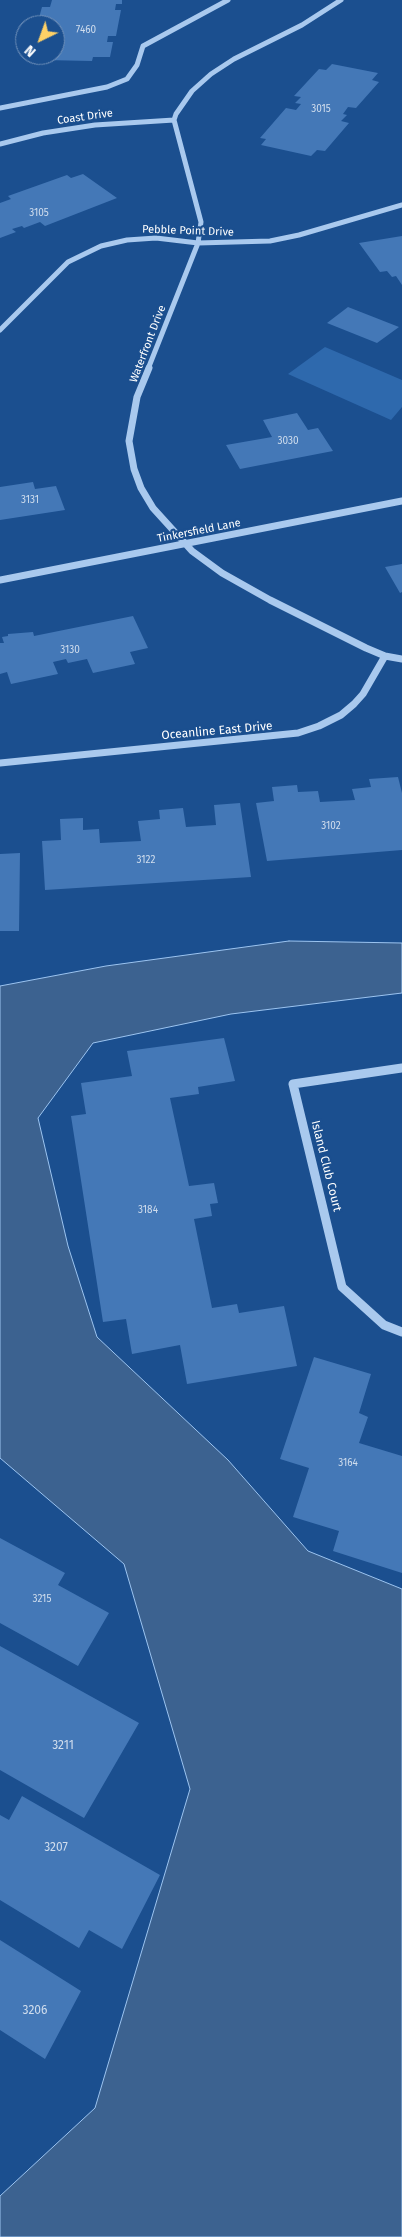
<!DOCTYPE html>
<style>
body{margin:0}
#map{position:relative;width:402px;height:2237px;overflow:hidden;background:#1b4f8f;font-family:"Fira Sans",sans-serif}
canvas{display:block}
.north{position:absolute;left:15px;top:15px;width:50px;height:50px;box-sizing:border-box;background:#1b4f8f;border:1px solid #7695bc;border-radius:50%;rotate:222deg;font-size:14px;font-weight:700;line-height:20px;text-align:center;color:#fff}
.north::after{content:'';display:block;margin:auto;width:18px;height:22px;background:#ffd166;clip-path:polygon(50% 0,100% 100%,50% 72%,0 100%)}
</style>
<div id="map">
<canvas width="402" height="2237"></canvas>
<div class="north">N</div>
</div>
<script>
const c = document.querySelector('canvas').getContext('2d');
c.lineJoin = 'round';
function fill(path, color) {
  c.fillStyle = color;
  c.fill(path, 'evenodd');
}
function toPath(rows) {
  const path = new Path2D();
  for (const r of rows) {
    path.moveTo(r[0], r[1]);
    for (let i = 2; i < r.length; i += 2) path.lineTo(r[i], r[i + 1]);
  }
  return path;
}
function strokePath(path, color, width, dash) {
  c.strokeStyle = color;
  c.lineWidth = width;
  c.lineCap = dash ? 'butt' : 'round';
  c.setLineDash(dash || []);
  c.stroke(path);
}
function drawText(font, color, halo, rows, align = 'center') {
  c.font = font + ' "Fira Sans",sans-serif';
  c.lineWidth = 4.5;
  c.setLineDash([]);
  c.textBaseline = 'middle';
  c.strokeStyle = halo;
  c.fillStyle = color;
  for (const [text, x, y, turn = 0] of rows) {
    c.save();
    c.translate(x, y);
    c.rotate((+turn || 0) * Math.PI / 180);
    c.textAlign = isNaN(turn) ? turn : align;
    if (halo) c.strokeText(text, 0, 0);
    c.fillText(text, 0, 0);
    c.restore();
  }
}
const green = toPath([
 [325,347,402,380,402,407,391,420,288,374]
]);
const water = toPath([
 [289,941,402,943,402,993,231,1014,93,1043,38,1118,68,1246,97,1337,228,1460,308,1551,402,1589,402,2237,0,2237,0,2196,95,2108,190,1789,124,1564,0,1458,0,986,106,966,289,941]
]);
const building = toPath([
 [52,0,122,0,122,4,116,4,115,10,121,10,116,36,108,36,107,42,113,42,110,57,93,57,92,61,44,60,46,55,55,55,55,25,37,25,42,7,50,7],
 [332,64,378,73,372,80,379,82,356,108,348,107,343,114,347,115,341,121,349,123,325,151,317,150,311,156,261,145,266,139,260,138,286,108,296,110,301,104,295,103,301,97,294,96,319,69,326,70],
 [83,174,117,198,45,226,40,222,24,228,22,226,12,229,16,232,0,238,0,203,11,199,8,196,67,175,71,178],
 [402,236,402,285,396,276,392,277,387,271,380,272,359,243],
 [348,307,399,327,377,343,327,323],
 [297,413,308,430,318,428,333,451,240,469,226,445,272,437,263,420],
 [33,482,35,489,56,486,65,510,0,520,0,487],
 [402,564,402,592,400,593,385,567],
 [133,616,148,648,130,652,135,664,93,673,87,659,68,663,66,659,53,662,58,674,11,684,7,672,0,674,0,643,4,643,2,637,8,636,8,634,33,632,34,636],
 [398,777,402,793,402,850,267,861,256,803,274,801,272,787,297,785,298,792,318,791,320,802,355,800,352,789,371,787,369,779],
 [240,803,251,877,45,890,42,841,61,840,60,819,83,818,83,830,99,829,100,843,141,841,138,821,160,819,159,810,183,808,186,827,216,825,214,805],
 [20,853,19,931,0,931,0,854],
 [224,1038,235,1081,198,1087,199,1094,170,1098,189,1186,214,1183,218,1203,210,1204,212,1216,194,1219,212,1308,237,1304,239,1313,284,1306,297,1366,187,1384,180,1345,132,1354,126,1319,103,1322,71,1116,86,1114,81,1083,132,1076,127,1051],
 [314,1357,371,1374,359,1413,368,1417,359,1443,402,1456,402,1573,333,1551,339,1531,293,1517,309,1468,280,1459],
 [0,1538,65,1573,58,1585,109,1613,78,1666,0,1623],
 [0,1646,139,1723,84,1818,0,1770],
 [22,1796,160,1875,122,1949,89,1930,79,1948,0,1900,0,1815,9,1820],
 [0,1940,81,1991,45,2059,0,2030]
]);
const minorFar2 = toPath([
 [0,108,107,87,127,79,137,65,143,46,228,0],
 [0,144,43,133,95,125,174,120],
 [0,330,68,262,101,246,127,240,156,238,198,243,270,241,299,235,402,205],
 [148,369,198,243,201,222,174,120,176,114,192,91,211,74,234,59,302,25,341,0]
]);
const minorFar1 = toPath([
 [149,368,137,397,129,441,134,469,141,488,153,508,192,551,222,573,270,600,366,648,385,656,402,659],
 [0,580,402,501],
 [0,763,298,733,319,726,341,715,354,704,363,694,385,656]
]);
const minor = toPath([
 [402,1068,293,1084,342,1287,384,1325,402,1332]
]);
const numberNames = [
 ["7460",86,30],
 ["3015",321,109],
 ["3105",39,213],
 ["3030",288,441],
 ["3131",30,500],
 ["3130",70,650],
 ["3102",331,826],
 ["3122",146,860],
 ["3184",148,1210],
 ["3164",348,1463],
 ["3215",42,1599]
];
const farStreetnames = [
 ["Coast Drive",85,117,-8],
 ["Pebble Point Drive",188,231,2],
 ["Waterfront Drive",148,344,-69],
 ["Tinkersfield Lane",199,531,-11]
];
const streetNames = [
 ["Oceanline East Drive",217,731,-5],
 ["Island Club Court",326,1166,76]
];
const nearNumbernames = [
 ["3211",63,1746],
 ["3207",56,1848],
 ["3206",35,2011]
];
fill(green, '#2e69ad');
fill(water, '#3c6290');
strokePath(water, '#9cc4f0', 1);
fill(building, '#4478b7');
strokePath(minorFar2, '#a9c9ee', 5);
strokePath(minorFar1, '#a9c9ee', 7);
strokePath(minor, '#a9c9ee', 9);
drawText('10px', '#d0dded', null, numberNames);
drawText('11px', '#fff', '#1b4f8f', farStreetnames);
drawText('12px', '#fff', '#1b4f8f', streetNames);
drawText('12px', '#d0dded', null, nearNumbernames);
</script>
